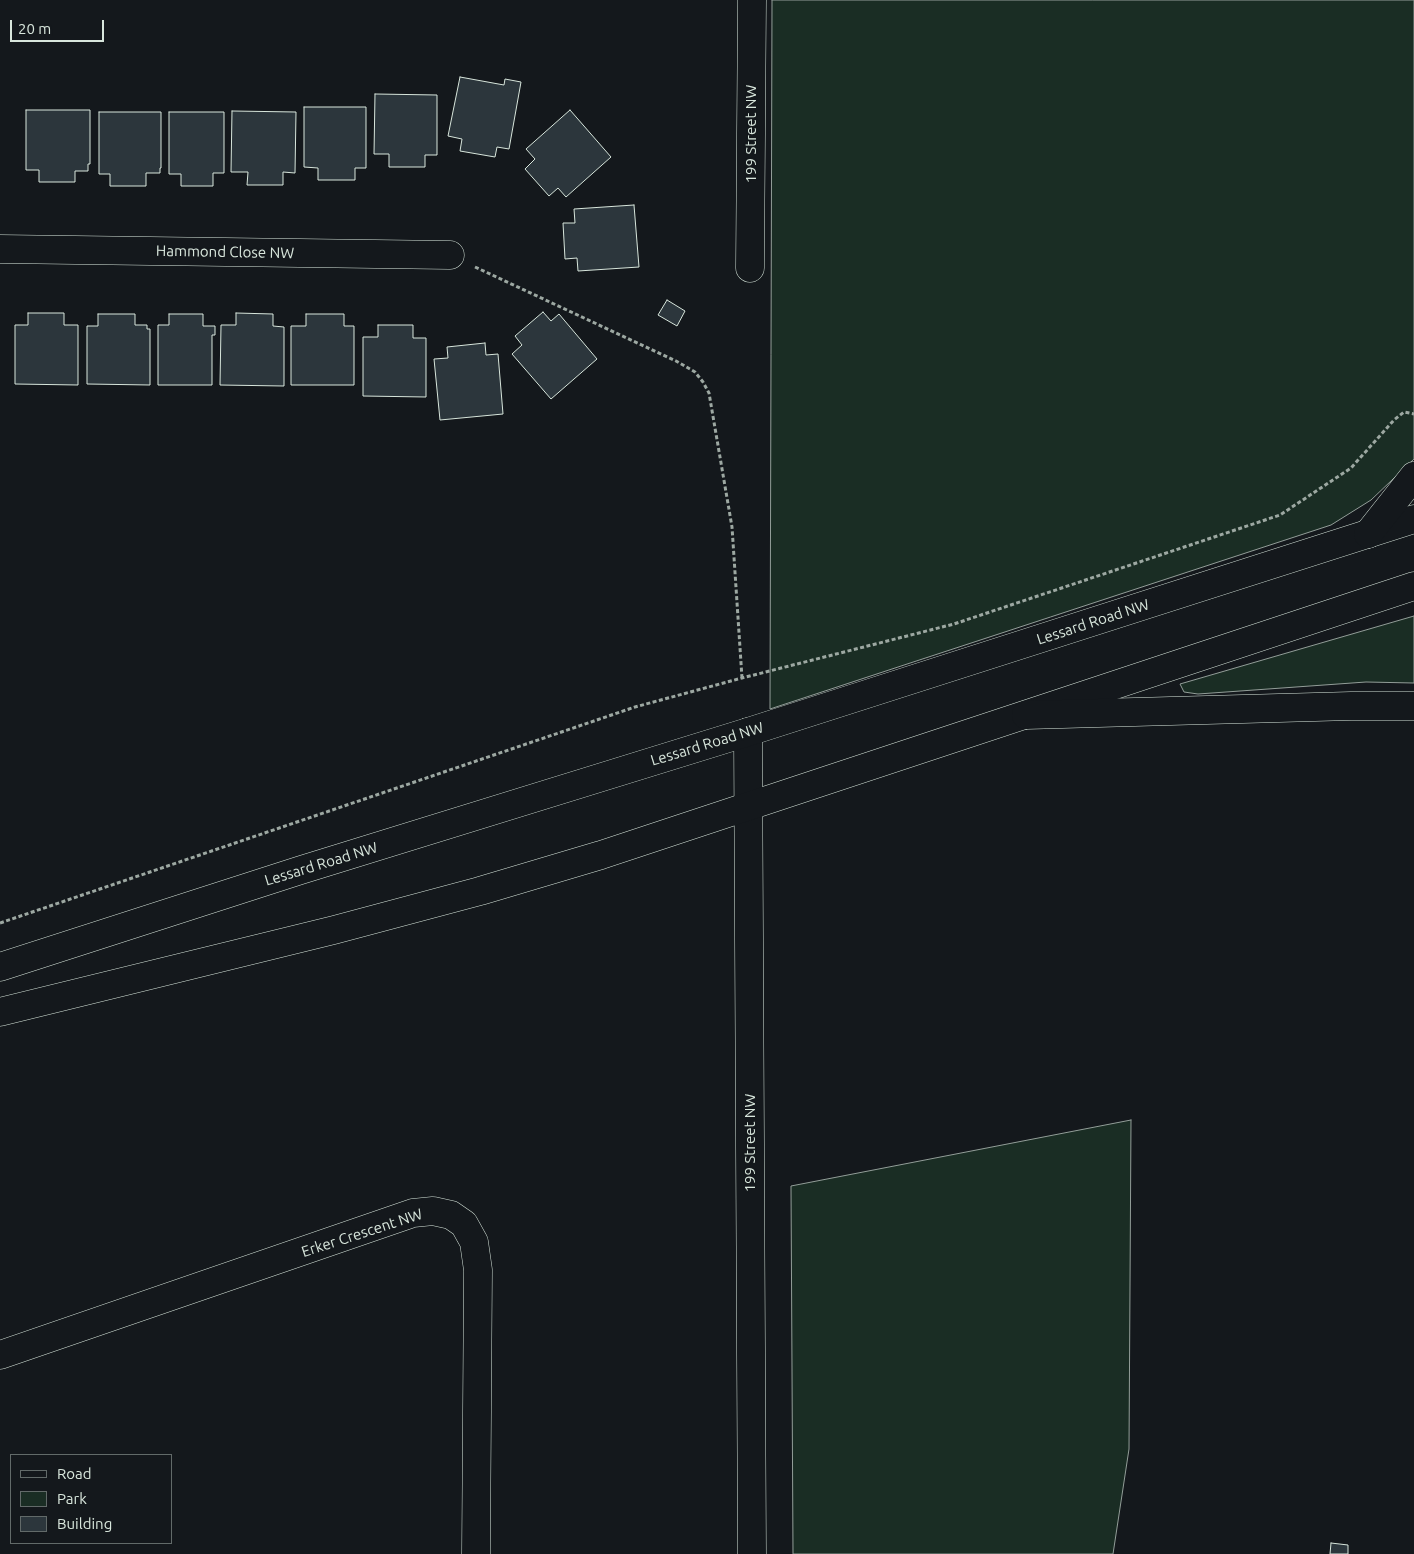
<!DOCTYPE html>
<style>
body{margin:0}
#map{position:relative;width:1414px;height:1554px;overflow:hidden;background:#14181c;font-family:Ubuntu,sans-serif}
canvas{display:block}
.legend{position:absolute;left:10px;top:1454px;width:162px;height:90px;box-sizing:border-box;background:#14181c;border:1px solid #626a69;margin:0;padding:6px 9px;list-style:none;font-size:15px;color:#d8e6dc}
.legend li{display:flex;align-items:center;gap:10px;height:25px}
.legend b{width:25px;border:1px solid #626a69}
.scale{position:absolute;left:10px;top:20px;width:94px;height:22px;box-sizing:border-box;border:2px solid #d8e6dc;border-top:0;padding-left:6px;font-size:15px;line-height:18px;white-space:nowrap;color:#d8e6dc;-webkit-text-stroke:4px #14181c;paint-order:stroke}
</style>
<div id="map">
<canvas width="1414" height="1554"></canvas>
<ul class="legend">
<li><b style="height:6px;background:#14181c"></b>Road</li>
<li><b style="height:14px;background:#1a2d24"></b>Park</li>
<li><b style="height:14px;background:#2c363c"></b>Building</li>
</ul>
<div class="scale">20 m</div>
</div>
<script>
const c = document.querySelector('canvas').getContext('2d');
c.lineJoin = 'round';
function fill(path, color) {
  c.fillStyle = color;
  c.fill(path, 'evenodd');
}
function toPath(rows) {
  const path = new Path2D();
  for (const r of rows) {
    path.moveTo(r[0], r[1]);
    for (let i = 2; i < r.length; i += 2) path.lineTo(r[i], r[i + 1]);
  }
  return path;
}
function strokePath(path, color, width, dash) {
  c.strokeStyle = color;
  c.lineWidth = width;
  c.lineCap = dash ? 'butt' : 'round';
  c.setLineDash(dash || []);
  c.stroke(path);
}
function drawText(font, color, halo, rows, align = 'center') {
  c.font = font + ' Ubuntu,sans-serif';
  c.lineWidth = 4;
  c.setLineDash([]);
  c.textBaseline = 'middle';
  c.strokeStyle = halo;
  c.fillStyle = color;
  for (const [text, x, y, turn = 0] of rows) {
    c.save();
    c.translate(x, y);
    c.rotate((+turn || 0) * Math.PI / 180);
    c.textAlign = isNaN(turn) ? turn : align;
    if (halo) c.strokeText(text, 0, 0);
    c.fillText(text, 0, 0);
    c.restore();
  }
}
const green = toPath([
 [772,0,1414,0,1414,459,1371,500,1331,525,770,709,772,0],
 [1414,616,1414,683,1366,682,1198,694,1184,692,1180,684,1414,616],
 [1131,1120,1129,1449,1113,1554,793,1554,791,1186,1131,1120]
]);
const building = toPath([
 [460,77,504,85,505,79,521,82,509,149,497,147,495,157,460,151,462,139,448,136,460,77],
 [375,94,437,95,437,155,425,155,425,167,389,167,389,154,374,154,375,94],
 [304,107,366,107,366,168,355,168,355,180,318,180,318,168,304,167,304,107],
 [26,110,90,110,90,164,88,164,88,171,75,171,75,182,39,182,39,170,26,170,26,110],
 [570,110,611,157,566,197,558,188,549,196,525,169,535,159,526,149,570,110],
 [232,111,296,112,295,173,283,172,283,185,247,185,248,172,231,172,232,111],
 [99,112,161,112,161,168,160,168,160,173,146,173,146,186,110,186,110,174,99,174,99,112],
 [169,112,224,112,224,173,213,173,213,186,181,186,181,174,169,174,169,112],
 [634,205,639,267,578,271,577,258,565,259,563,223,575,223,574,209,634,205],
 [667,300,685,311,677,326,658,315,667,300],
 [543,312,551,321,559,314,597,359,551,399,512,354,522,345,515,336,543,312],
 [28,313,64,313,64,325,78,325,78,385,15,384,15,325,28,325,28,313],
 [236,313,273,314,273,326,284,327,284,386,220,385,221,325,236,325,236,313],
 [98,314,135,314,135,325,147,325,147,329,150,329,150,385,87,384,87,326,98,326,98,314],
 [169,314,203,314,203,326,215,326,215,335,212,335,212,385,158,385,158,325,169,325,169,314],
 [306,314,344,314,344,326,354,326,354,385,291,385,291,326,306,326,306,314],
 [378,325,413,325,413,338,426,338,426,397,363,396,363,337,378,337,378,325],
 [485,343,486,355,498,354,503,414,440,420,434,359,448,358,447,347,485,343],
 [1331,1543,1348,1545,1348,1554,1330,1554,1331,1543]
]);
const path = toPath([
 [475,267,676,361,695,372,703,382,709,393,732,527,742,678],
 [0,923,635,707,742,678,954,624,1280,515,1351,468,1394,420,1404,412,1414,414]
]);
const minor = toPath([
 [0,249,450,255],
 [750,268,752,0],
 [748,732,752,1554],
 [0,1355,413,1213,433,1211,451,1215,464,1224,474,1242,478,1270,476,1554]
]);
const secondary = toPath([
 [0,967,301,870,748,732,1414,519],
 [0,1012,334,930,480,891,601,855,1414,586]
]);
const motorway = toPath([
 [1368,534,1414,476],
 [1026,715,1351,706,1414,706]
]);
const streetNames = [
 ["199 Street NW",751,134,-90],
 ["Hammond Close NW",225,252,1],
 ["Lessard Road NW",1093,622,-18],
 ["Lessard Road NW",707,744,-17],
 ["Lessard Road NW",321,864,-17],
 ["199 Street NW",750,1143,-90],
 ["Erker Crescent NW",362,1233,-18]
];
fill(green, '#1a2d24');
strokePath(green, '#939e99', 1);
fill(building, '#2c363c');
strokePath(building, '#d8e6dc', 1);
strokePath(minor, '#d8e6dc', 29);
strokePath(secondary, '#d8e6dc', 29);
strokePath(motorway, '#d8e6dc', 29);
strokePath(path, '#9da8a2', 3, [4, 2.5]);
strokePath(minor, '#14181c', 28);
strokePath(secondary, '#14181c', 28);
strokePath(motorway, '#14181c', 28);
drawText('15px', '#d8e6dc', '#14181c', streetNames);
</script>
